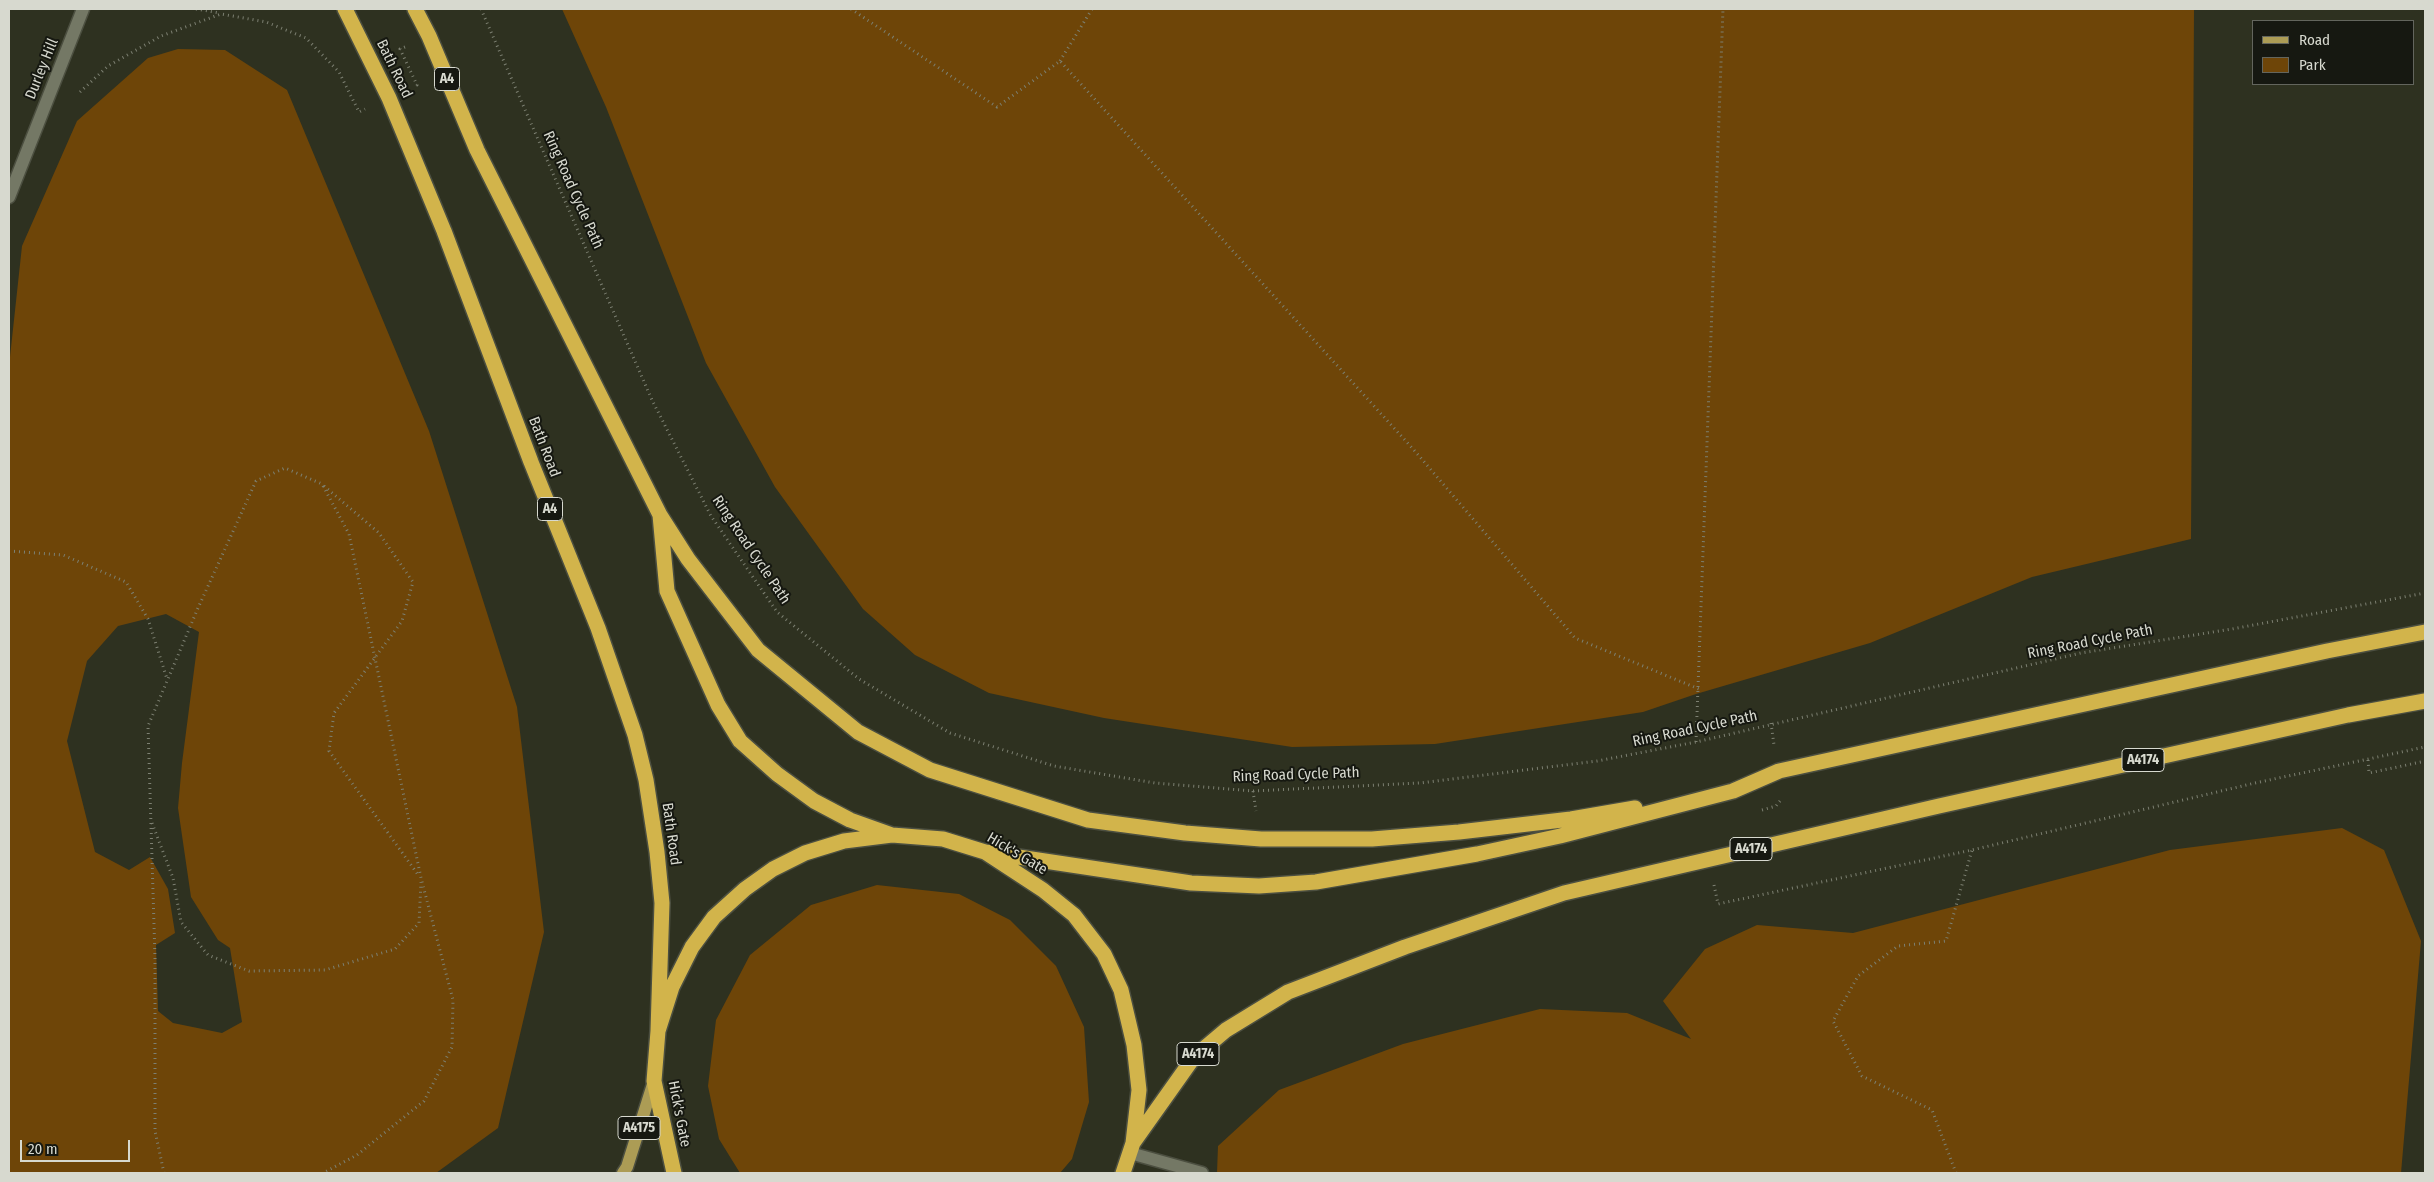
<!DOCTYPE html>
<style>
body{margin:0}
#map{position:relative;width:2434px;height:1182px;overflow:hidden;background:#2e3120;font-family:"Fira Sans Condensed",sans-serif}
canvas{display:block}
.frame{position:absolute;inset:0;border:10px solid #d7d9cf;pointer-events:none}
.legend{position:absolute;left:2252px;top:20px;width:162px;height:65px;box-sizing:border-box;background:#161811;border:1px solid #63655d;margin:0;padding:6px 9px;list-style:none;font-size:15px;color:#d7d9cf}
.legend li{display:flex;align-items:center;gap:10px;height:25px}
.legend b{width:25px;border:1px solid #63655d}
.scale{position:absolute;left:20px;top:1140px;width:110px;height:22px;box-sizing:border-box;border:2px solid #d7d9cf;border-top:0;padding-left:6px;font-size:15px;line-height:18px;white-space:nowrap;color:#d7d9cf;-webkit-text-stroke:4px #161811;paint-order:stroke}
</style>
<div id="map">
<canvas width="2434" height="1182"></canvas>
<div class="frame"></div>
<ul class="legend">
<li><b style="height:6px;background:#ac9c55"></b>Road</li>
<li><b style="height:14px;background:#6e4508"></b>Park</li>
</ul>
<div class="scale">20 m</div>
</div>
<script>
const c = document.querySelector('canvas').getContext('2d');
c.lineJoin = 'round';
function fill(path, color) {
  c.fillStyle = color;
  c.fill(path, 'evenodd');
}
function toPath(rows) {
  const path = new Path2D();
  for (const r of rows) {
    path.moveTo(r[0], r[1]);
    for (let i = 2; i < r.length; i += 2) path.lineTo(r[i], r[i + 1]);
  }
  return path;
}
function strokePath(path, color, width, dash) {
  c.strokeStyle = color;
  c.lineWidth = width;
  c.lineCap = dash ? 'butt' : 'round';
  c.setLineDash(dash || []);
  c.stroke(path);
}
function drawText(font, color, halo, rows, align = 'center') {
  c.font = font + ' "Fira Sans Condensed",sans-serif';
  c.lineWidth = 4;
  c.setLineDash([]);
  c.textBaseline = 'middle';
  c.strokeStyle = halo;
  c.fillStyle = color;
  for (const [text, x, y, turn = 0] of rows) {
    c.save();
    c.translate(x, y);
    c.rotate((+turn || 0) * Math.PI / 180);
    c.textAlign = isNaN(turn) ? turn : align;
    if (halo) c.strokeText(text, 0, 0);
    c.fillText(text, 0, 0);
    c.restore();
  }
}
const green = toPath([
 [562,9,2194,9,2191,539,2032,577,1870,643,1696,694,1643,712,1435,744,1292,747,1104,718,989,693,915,655,863,609,775,487,706,363,606,107],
 [178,49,225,50,287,90,429,431,517,707,544,932,498,1128,436,1173,9,1173,9,366,22,246,77,121,148,58],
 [166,614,199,632,182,763,178,808,191,897,218,940,230,948,242,1022,222,1033,173,1023,158,1011,156,945,175,933,168,889,150,857,129,870,95,852,67,741,87,661,118,626],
 [2342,828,2384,850,2421,941,2401,1173,1217,1173,1218,1146,1279,1090,1403,1044,1540,1009,1627,1013,1691,1039,1663,1001,1705,949,1757,925,1853,933,2170,850],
 [877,885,959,894,1010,920,1056,966,1084,1027,1089,1102,1072,1159,1060,1173,740,1173,719,1139,708,1086,716,1020,750,955,811,905]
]);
const path = toPath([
 [196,9,220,13],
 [481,9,652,400,711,516,777,612,859,679,950,733,1054,766,1155,783,1253,791,1420,783,1597,761,1696,742,2081,653,2232,629,2425,593],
 [851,9,997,107,1060,61,1414,450,1575,638,1699,689],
 [405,47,400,49,417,85,413,87],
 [1060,61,1092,9],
 [80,92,108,66,161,36,221,14,266,22,306,38,339,72,359,112,365,109],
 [324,486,379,533,413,582,402,621,334,713,329,751,419,876],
 [9,551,63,555,126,582,148,619,167,679],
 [1771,723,1774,745],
 [1696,742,1723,9],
 [2368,760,2369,773,2421,762],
 [1253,791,1256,811],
 [1762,810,1776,806,1780,801],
 [152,823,173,878,181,922,208,955,249,971,325,970,395,949,419,923,421,882],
 [1714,885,1718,904,1972,850,2255,783,2425,747],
 [164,1173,155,1131,155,958,148,726,198,608,256,481,285,468,322,484,349,534,421,878,453,1000,452,1047,424,1101,357,1155,323,1173],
 [1956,1173,1932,1110,1862,1076,1833,1021,1858,976,1898,946,1946,941,1972,850]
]);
const lane = toPath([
 [1130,1153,1202,1173]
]);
const street = toPath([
 [9,197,83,9]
]);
const primary = toPath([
 [623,1173,627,1167,654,1081]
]);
const highway = toPath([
 [345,9,389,98,444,231,531,462,598,628,635,735,646,780,657,852,662,903,658,1031],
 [415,9,429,36,477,150,660,515,667,591,718,705,740,741,777,774,814,801,850,820,892,835],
 [660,515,688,559,758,650,858,732,930,770,1088,820,1185,833,1261,839,1372,839,1459,832,1571,819,1635,808],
 [985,852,1191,883,1259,886,1316,882,1477,854,1560,836,1733,791,1779,771,2327,651,2425,632],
 [1133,1143,1194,1057,1226,1030,1288,992,1405,947,1564,893,1939,806,2348,715,2425,701],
 [674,1173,654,1081,658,1031,672,987,692,947,714,917,745,889,773,869,805,853,844,841,892,835,943,839,985,852,1043,890,1074,915,1104,954,1121,990,1134,1045,1139,1090,1133,1143,1123,1173]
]);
const shields = [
 [447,79,25],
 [550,509,25],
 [2143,760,42],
 [1751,849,42],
 [1198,1054,42],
 [639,1128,42]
];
const shieldNames = [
 ["A4",447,79],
 ["A4",550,509],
 ["A4174",2143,760],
 ["A4174",1751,849],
 ["A4174",1198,1054],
 ["A4175",639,1128]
];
const streetNames = [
 ["Durley Hill",42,69,-68],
 ["Bath Road",394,69,64],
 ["Ring Road Cycle Path",573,190,66],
 ["Bath Road",544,447,69],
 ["Ring Road Cycle Path",751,550,56],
 ["Ring Road Cycle Path",2090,642,-11],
 ["Ring Road Cycle Path",1695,729,-12],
 ["Ring Road Cycle Path",1296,775,-2],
 ["Bath Road",671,834,82],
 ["Hick's Gate",1017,854,31],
 ["Hick's Gate",679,1114,79]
];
fill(green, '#6e4508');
strokePath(lane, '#4c4f40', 15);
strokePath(street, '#4c4f40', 15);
strokePath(primary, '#4c4f40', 15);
strokePath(highway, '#4c4f40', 18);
strokePath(path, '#7d8072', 3, [1, 4]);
strokePath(lane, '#747865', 12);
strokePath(street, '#747865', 12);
strokePath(primary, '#ac9c55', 12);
strokePath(highway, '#d2b44b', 15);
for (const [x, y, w] of shields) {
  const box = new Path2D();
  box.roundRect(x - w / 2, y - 11.5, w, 23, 4);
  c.fillStyle = '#161811';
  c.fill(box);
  strokePath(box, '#d7d9cf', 1);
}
drawText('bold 14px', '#d7d9cf', null, shieldNames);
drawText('15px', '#d7d9cf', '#161811', streetNames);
</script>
